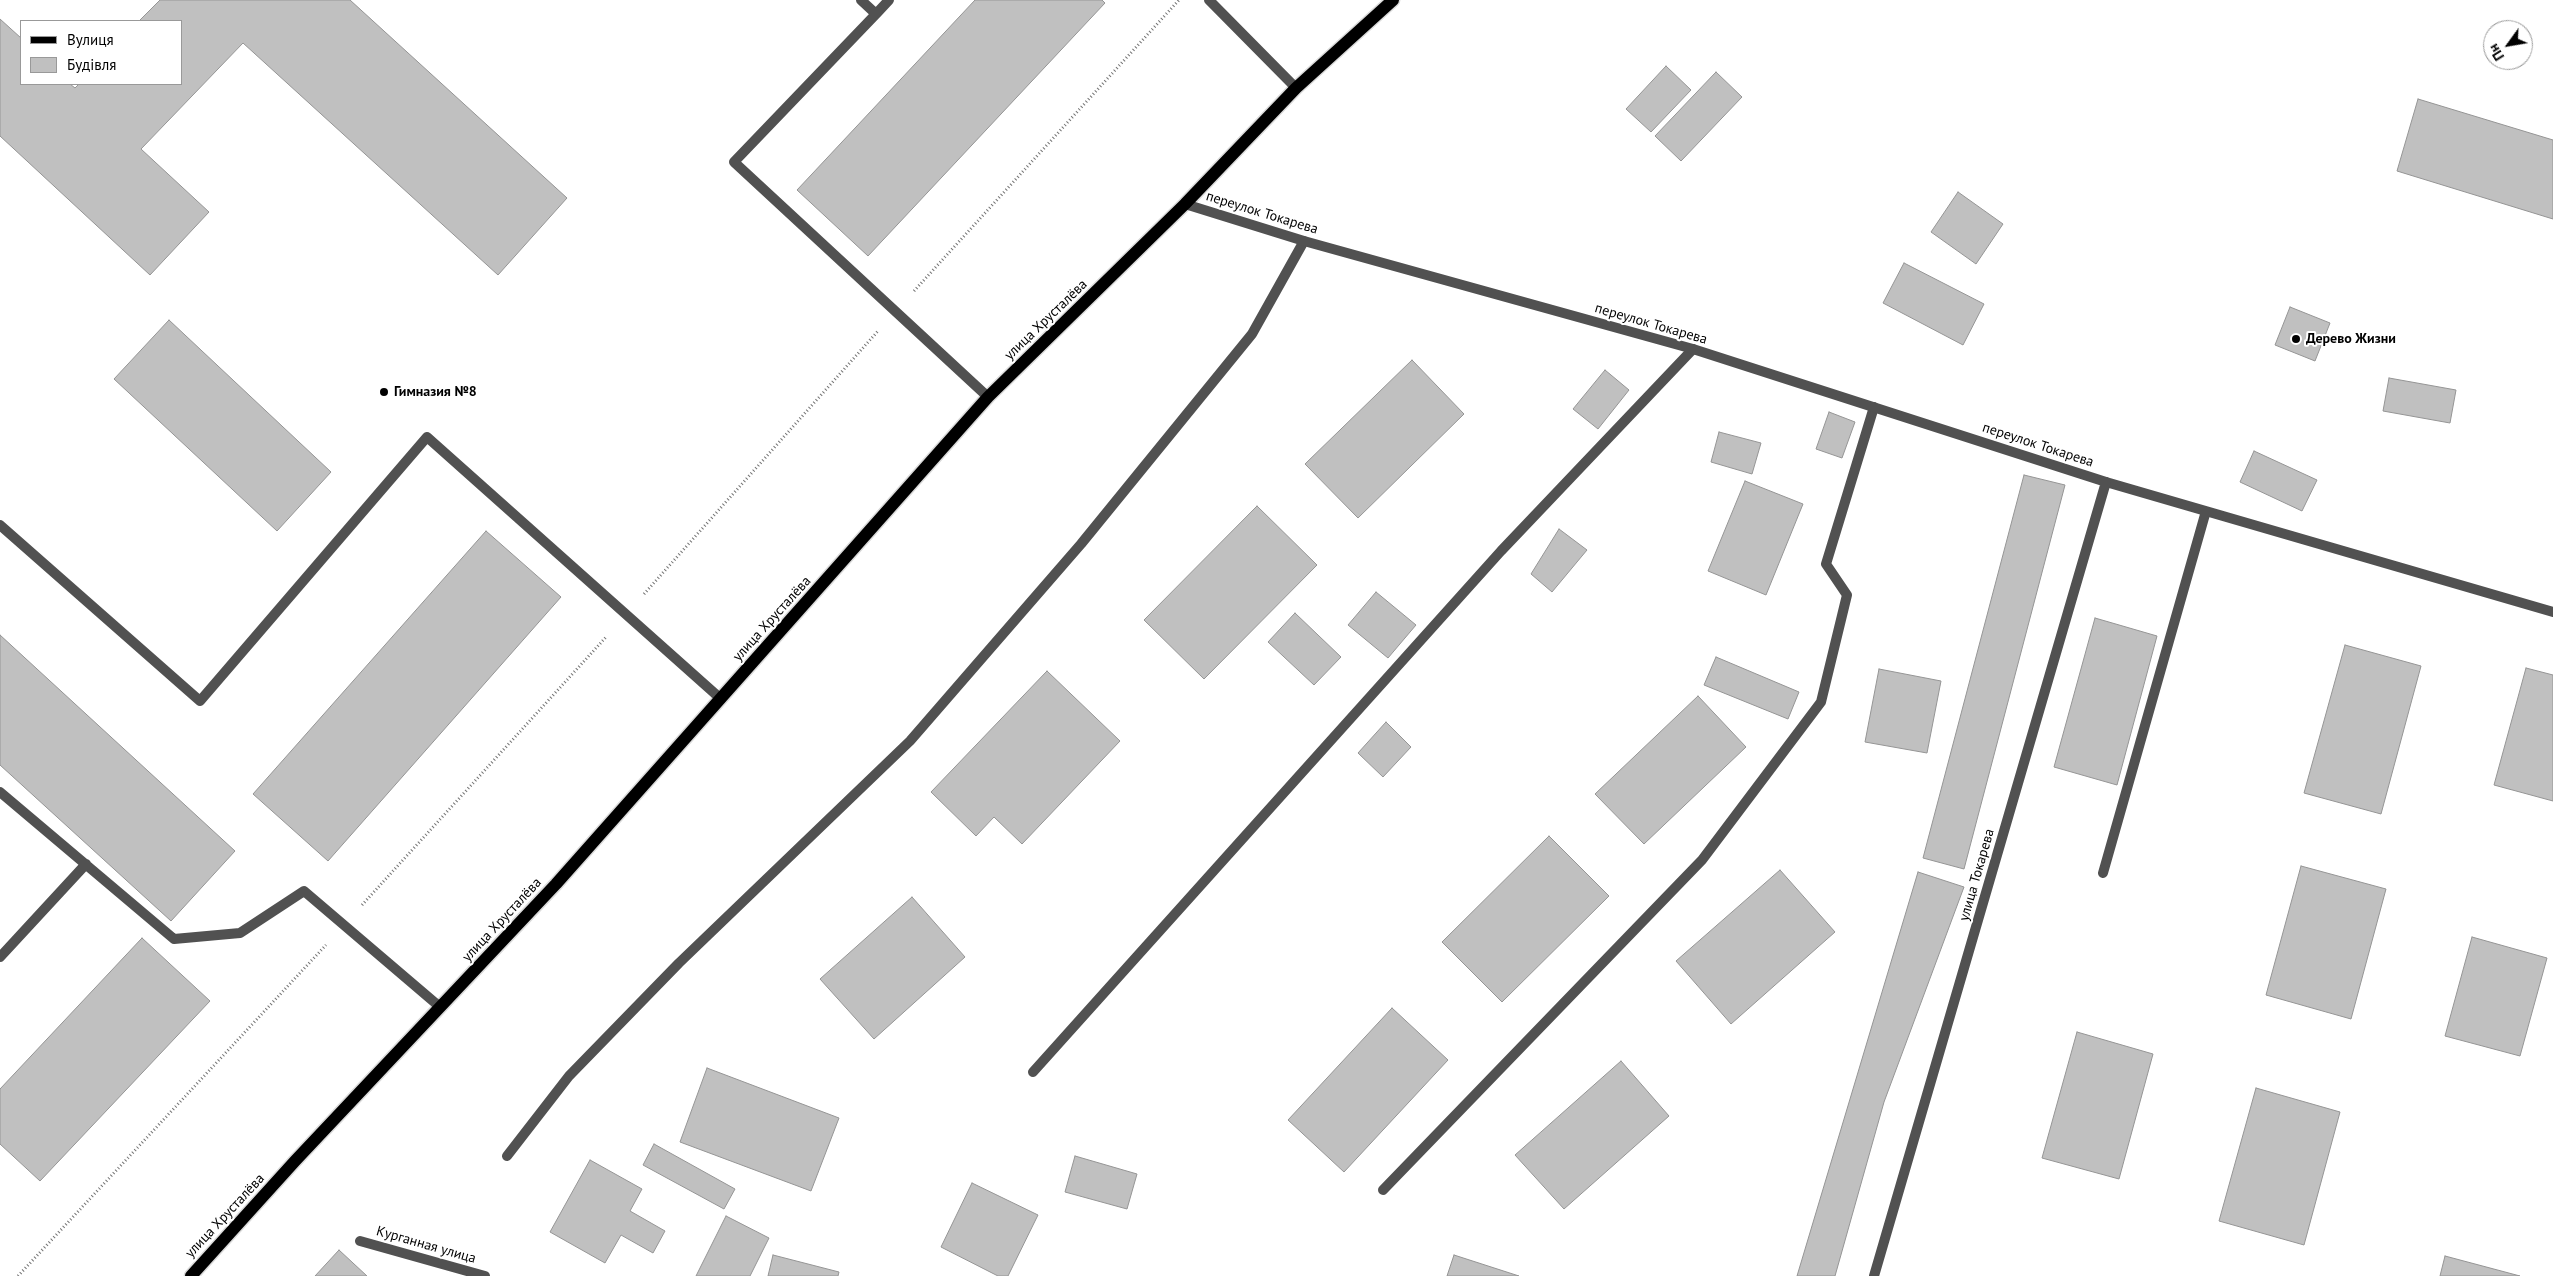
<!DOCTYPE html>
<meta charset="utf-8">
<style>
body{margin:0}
#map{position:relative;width:2553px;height:1276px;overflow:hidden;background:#fff;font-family:"PT Sans",sans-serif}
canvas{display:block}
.legend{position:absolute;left:20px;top:20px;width:162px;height:65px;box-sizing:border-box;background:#fff;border:1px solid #999;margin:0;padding:6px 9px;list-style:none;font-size:15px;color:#000}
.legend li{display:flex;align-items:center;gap:10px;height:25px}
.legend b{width:25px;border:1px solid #999}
.north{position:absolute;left:2483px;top:20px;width:50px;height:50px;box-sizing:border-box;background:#fff;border:1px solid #999;border-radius:50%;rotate:238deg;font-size:14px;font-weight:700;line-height:20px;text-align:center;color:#000}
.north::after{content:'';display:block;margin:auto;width:18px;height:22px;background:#000;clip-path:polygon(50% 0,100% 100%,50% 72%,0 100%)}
</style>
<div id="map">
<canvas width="2553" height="1276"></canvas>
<ul class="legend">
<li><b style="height:6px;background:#000"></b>Вулиця</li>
<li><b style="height:14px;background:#c0c0c0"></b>Будівля</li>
</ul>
<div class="north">Пн</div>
</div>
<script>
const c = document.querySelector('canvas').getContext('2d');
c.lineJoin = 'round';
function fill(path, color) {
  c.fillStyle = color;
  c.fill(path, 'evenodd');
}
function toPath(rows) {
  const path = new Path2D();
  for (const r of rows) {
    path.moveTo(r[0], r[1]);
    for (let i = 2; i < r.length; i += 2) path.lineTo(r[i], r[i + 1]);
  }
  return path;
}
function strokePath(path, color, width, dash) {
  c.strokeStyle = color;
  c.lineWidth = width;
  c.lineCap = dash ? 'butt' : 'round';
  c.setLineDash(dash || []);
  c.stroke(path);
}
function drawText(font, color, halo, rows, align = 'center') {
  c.font = font + ' "PT Sans",sans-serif';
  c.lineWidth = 4;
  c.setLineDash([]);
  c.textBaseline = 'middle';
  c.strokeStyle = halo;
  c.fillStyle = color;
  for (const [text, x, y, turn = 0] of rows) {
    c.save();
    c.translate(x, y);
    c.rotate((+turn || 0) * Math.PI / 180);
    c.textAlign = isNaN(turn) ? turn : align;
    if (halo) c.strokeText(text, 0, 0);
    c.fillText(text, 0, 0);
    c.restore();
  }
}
const building = toPath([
 [160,0,350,0,567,198,498,275,243,43,141,149,209,212,150,275,0,136,0,19,21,38,21,84,70,84,75,88,79,84,181,84,181,21,139,21,160,0],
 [975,0,1102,0,1105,3,868,256,797,190,975,0],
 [1666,66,1691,90,1651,132,1626,109,1666,66],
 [1716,72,1742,97,1681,161,1655,136,1716,72],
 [2418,99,2553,140,2553,219,2397,171,2418,99],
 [1958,192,2003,224,1976,264,1931,232,1958,192],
 [1904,263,1984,304,1963,345,1883,303,1904,263],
 [2290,307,2330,323,2315,361,2275,345,2290,307],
 [169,320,331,472,277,531,114,379,169,320],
 [1412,360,1464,414,1358,518,1305,464,1412,360],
 [1605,370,1629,390,1598,429,1573,409,1605,370],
 [2389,378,2456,390,2450,423,2383,411,2389,378],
 [1829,412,1855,422,1842,458,1816,449,1829,412],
 [1719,432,1761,443,1752,474,1711,462,1719,432],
 [2254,451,2317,480,2302,511,2240,482,2254,451],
 [2024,475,2065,485,1964,869,1923,858,2024,475],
 [1745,481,1803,504,1766,595,1708,571,1745,481],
 [1257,506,1317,565,1204,679,1144,620,1257,506],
 [1559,529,1587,550,1552,592,1531,574,1559,529],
 [486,531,561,597,328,861,253,794,486,531],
 [1376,592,1416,625,1388,658,1348,625,1376,592],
 [1295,613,1341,657,1314,685,1268,642,1295,613],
 [2095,618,2157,636,2117,785,2054,767,2095,618],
 [0,635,235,851,171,921,0,765,0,635],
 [2345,645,2421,666,2381,814,2304,793,2345,645],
 [1716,657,1799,692,1788,719,1704,685,1716,657],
 [2526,668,2553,675,2553,801,2494,785,2526,668],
 [1879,669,1941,681,1927,753,1865,742,1879,669],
 [1047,671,1120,741,1022,844,994,817,976,836,931,792,1047,671],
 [1698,696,1746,747,1644,844,1595,794,1698,696],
 [1386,722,1411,747,1383,777,1358,753,1386,722],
 [1549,836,1609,896,1502,1002,1442,942,1549,836],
 [2301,866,2386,889,2351,1019,2266,995,2301,866],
 [1780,870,1835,932,1731,1024,1676,961,1780,870],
 [1918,872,1964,887,1884,1102,1835,1276,1797,1276,1918,872],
 [912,897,965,957,874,1039,820,979,912,897],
 [2472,937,2547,958,2520,1056,2445,1036,2472,937],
 [142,938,210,1001,40,1181,0,1144,0,1089,142,938],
 [1392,1008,1448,1060,1344,1172,1288,1120,1392,1008],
 [2077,1032,2153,1054,2119,1179,2042,1158,2077,1032],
 [1621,1061,1669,1116,1564,1209,1515,1155,1621,1061],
 [707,1068,839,1118,811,1191,680,1142,707,1068],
 [2256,1088,2340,1112,2304,1245,2219,1221,2256,1088],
 [654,1144,735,1189,724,1209,643,1165,654,1144],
 [1075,1156,1137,1174,1127,1209,1065,1192,1075,1156],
 [590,1160,642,1189,630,1211,665,1231,653,1253,621,1235,605,1263,550,1232,590,1160],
 [972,1183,1038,1215,1008,1276,998,1276,941,1247,972,1183],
 [726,1216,769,1238,750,1276,696,1276,726,1216],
 [339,1250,367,1276,315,1276,339,1250],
 [773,1255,839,1272,838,1276,768,1276,773,1255],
 [1454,1255,1519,1276,1447,1276,1454,1255],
 [2445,1256,2520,1276,2440,1276,2445,1256]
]);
const path = toPath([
 [914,291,1179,0],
 [644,594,878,331],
 [362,905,607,636],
 [18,1276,326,945]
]);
const lane = toPath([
 [861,0,876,14,889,0],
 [1209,0,1296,88],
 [876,14,734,162,988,397],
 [2106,482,2553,612],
 [0,525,200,701,427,437,721,699],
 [0,792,174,939,240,933,304,891,440,1007],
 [2103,873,2206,511],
 [0,957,86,864],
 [1033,1072,1501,551,1693,349],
 [507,1156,569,1076,679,963,910,741,1081,544,1252,334,1304,241],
 [1383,1190,1702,860,1821,702,1847,595,1826,564,1874,407]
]);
const street = toPath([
 [1185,204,1304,241,1693,349,2106,482,1874,1276],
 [360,1241,485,1276]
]);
const primary = toPath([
 [191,1276,295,1161,556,884,988,397,1185,204,1296,88,1393,0]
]);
const markers = [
 [2296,339,5,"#000"],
 [384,392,5,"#000"]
];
const streetNames = [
 ["переулок Токарева",1262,213,17],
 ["улица Хрусталёва",1046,320,-44],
 ["переулок Токарева",1651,324,16],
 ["переулок Токарева",2038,445,18],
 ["улица Хрусталёва",772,619,-48],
 ["улица Токарева",1977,875,-74],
 ["улица Хрусталёва",502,920,-47],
 ["улица Хрусталёва",225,1216,-47],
 ["Курганная улица",426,1245,16]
];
const poiNames = [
 ["Дерево Жизни",2306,339],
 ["Гимназия №8",394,392]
];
fill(building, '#c0c0c0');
strokePath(building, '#959595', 1);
strokePath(primary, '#dbdbdb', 15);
strokePath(path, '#737373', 3, [1, 2.5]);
strokePath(lane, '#515151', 10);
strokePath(street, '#515151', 10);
strokePath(primary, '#000', 12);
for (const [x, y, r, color] of markers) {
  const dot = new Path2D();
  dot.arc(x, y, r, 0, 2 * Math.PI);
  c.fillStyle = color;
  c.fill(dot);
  strokePath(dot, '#fff', 2);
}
drawText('14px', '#000', '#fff', streetNames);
drawText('bold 14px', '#000', '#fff', poiNames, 'left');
</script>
